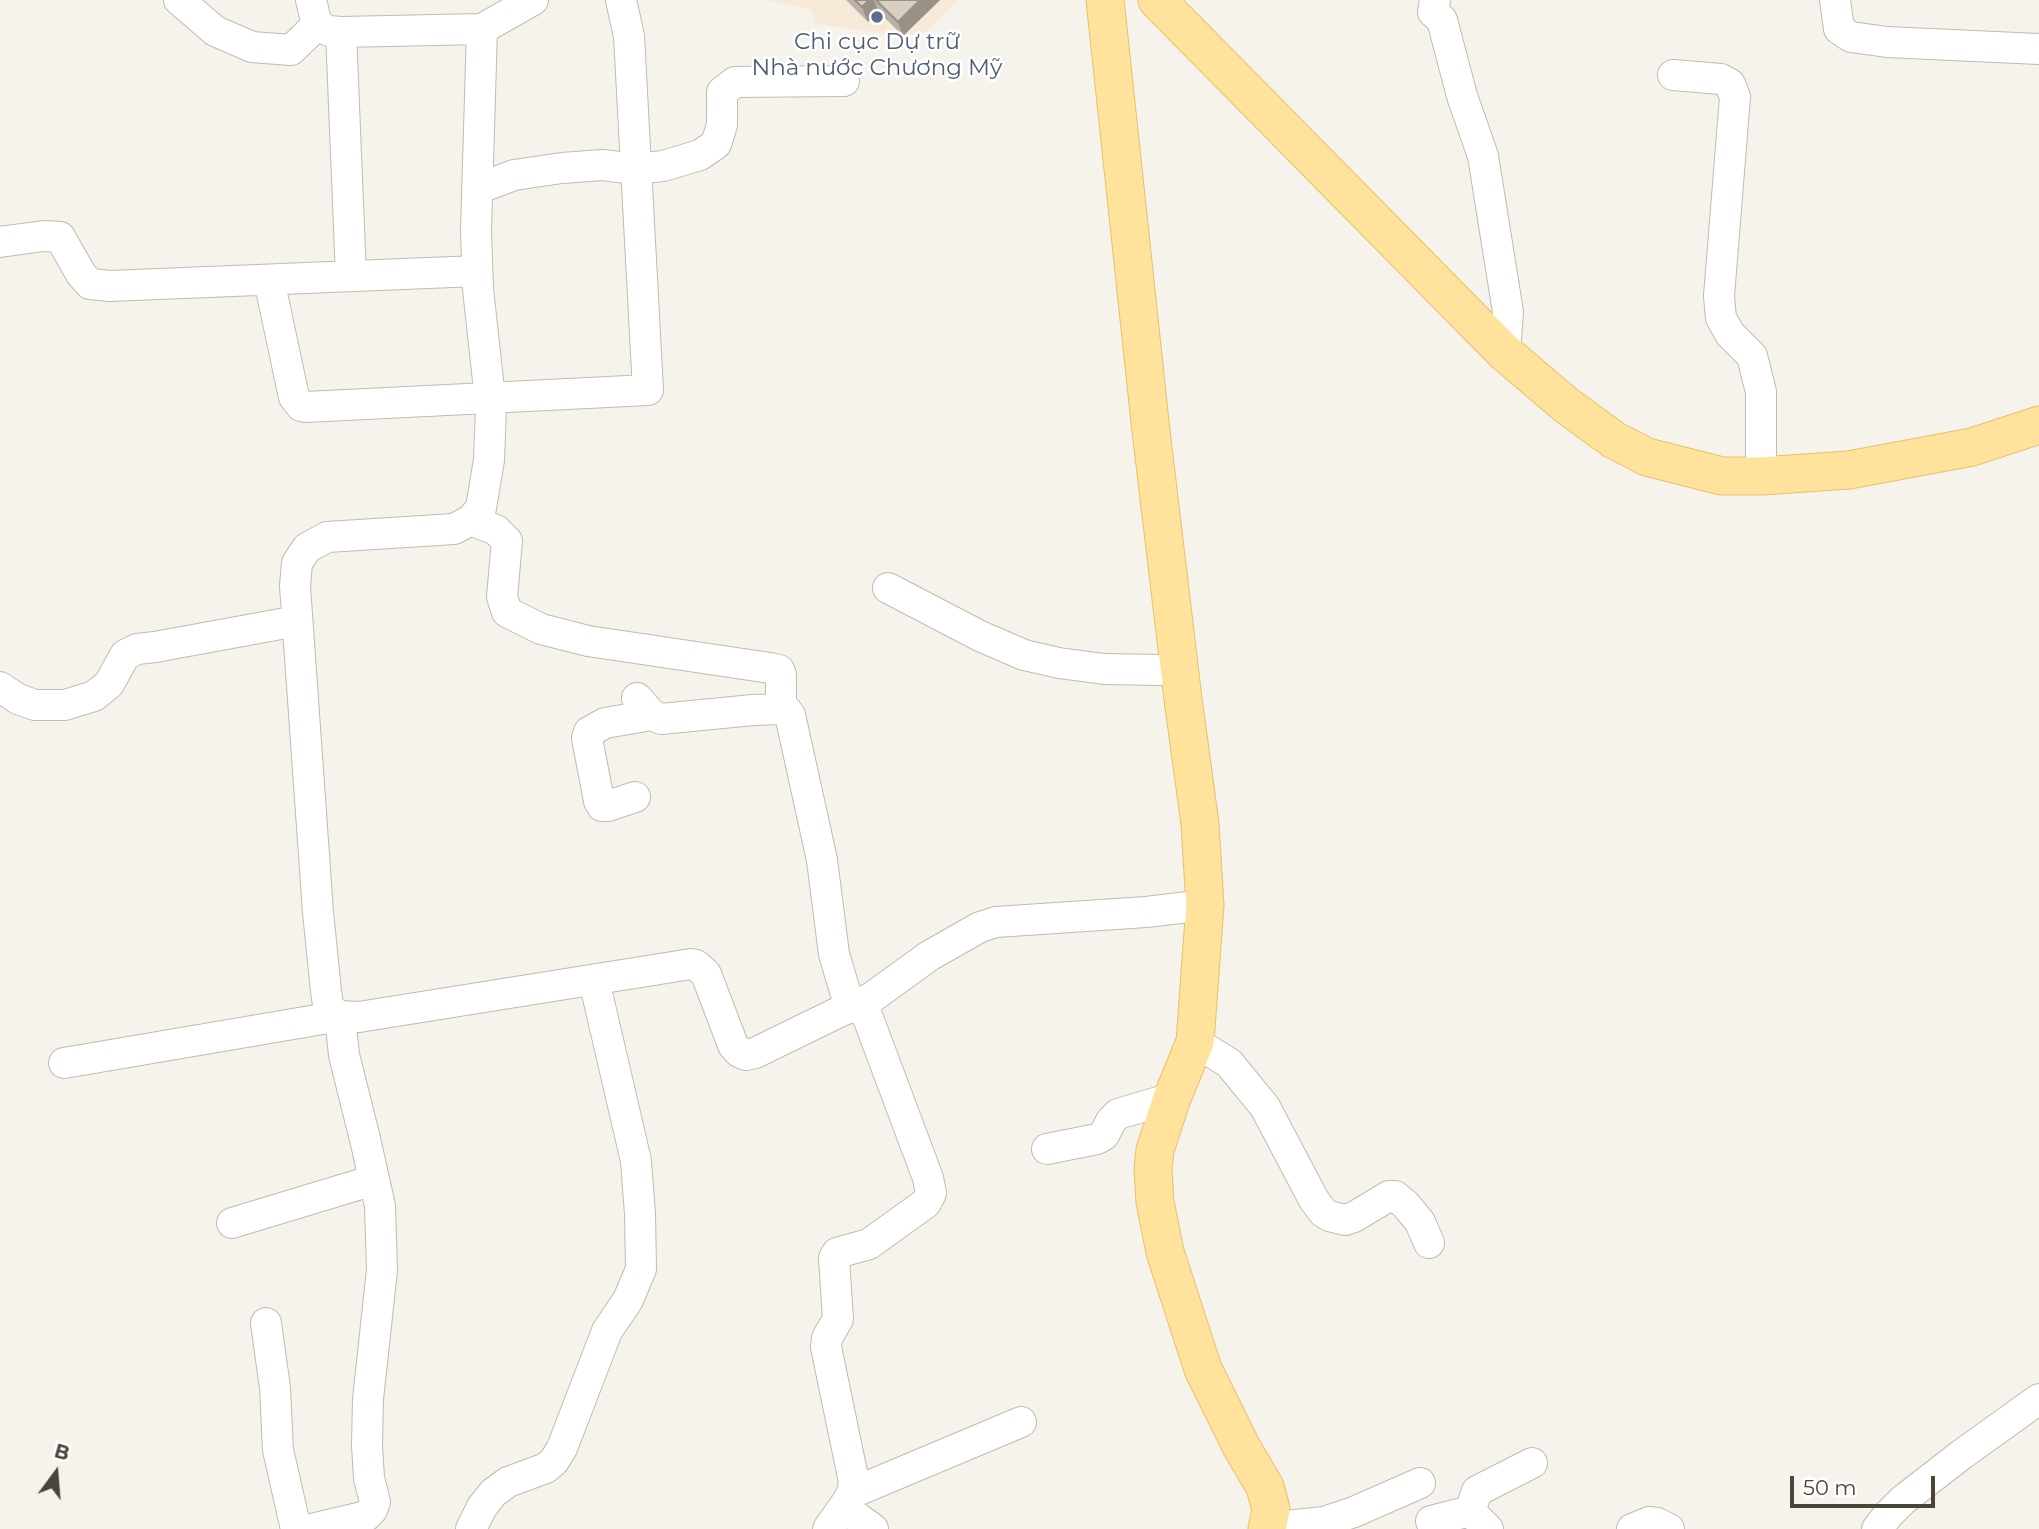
<!DOCTYPE html>
<meta charset="utf-8">
<style>
body{margin:0}
#map{position:relative;width:2039px;height:1529px;overflow:hidden;background:#f6f3ec;font-family:Montserrat,sans-serif}
canvas{display:block}
.north{position:absolute;left:21px;top:1438px;width:70px;height:70px;-webkit-text-stroke:5px #fff;paint-order:stroke;rotate:16deg;font-size:19px;font-weight:700;line-height:28px;text-align:center;color:#4b4439}
.north::after{content:'';display:block;margin:auto;width:24px;height:32px;background:#4b4439;clip-path:polygon(50% 0,100% 100%,50% 72%,0 100%)}
.scale{position:absolute;left:1790px;top:1476px;width:145px;height:32px;box-sizing:border-box;border:4px solid #4b4439;border-top:0;padding-left:9px;font-size:21px;line-height:24px;white-space:nowrap;color:#4b4439;-webkit-text-stroke:5px #fff;paint-order:stroke}
</style>
<div id="map">
<canvas width="2039" height="1529"></canvas>
<div class="north">B</div>
<div class="scale">50 m</div>
</div>
<script>
const c = document.querySelector('canvas').getContext('2d');
c.lineJoin = 'round';
function fill(path, color) {
  c.fillStyle = color;
  c.fill(path, 'evenodd');
}
function toPath(rows) {
  const path = new Path2D();
  for (const r of rows) {
    path.moveTo(r[0], r[1]);
    for (let i = 2; i < r.length; i += 2) path.lineTo(r[i], r[i + 1]);
  }
  return path;
}
function strokePath(path, color, width, dash) {
  c.strokeStyle = color;
  c.lineWidth = width;
  c.lineCap = dash ? 'butt' : 'round';
  c.setLineDash(dash || []);
  c.stroke(path);
}
function drawText(font, color, halo, rows, align = 'center') {
  c.font = font + ' Montserrat,sans-serif';
  c.lineWidth = 5;
  c.setLineDash([]);
  c.textBaseline = 'middle';
  c.strokeStyle = halo;
  c.fillStyle = color;
  for (const [text, x, y, turn = 0] of rows) {
    c.save();
    c.translate(x, y);
    c.rotate((+turn || 0) * Math.PI / 180);
    c.textAlign = isNaN(turn) ? turn : align;
    if (halo) c.strokeText(text, 0, 0);
    c.fillText(text, 0, 0);
    c.restore();
  }
}
const commercial = toPath([
 [766,0,958,0,927,31,903,36,815,24,812,10]
]);
const minor = toPath([
 [179,0,215,31,252,47,291,50,317,25],
 [311,0,317,25,329,31,341,32,482,29,533,0],
 [1435,0,1433,12,1442,20,1462,96,1483,156,1508,312,1505,353],
 [1835,0,1839,29,1851,37,1887,42,2039,49],
 [482,29,476,230,478,289,491,408,489,460,481,508,471,520,454,529,327,537,307,548,297,563,295,586,318,912,326,991,328,1005,332,1011,340,1016,359,1017,691,964,696,965,706,974,733,1045,739,1052,746,1055,755,1053,839,1012,871,998,929,956,980,927,996,922,1146,912,1205,905],
 [341,32,351,276],
 [1673,75,1721,79,1730,84,1735,97,1719,296,1721,318,1730,334,1752,356,1761,392,1761,476],
 [477,189,514,175,562,168,602,165,636,169,663,166,700,155,716,144,722,125,722,92,735,82,844,81],
 [0,242,44,236,60,237,81,274,90,284,110,286,477,271],
 [269,280,294,397,301,406,306,407,648,390,629,36,621,0],
 [471,520,496,530,507,541,502,597,507,612,541,629,588,641,770,668,779,670,781,675,781,709],
 [888,588,980,636,1024,655,1059,663,1104,669,1160,670,1179,667],
 [0,687,18,699,35,705,65,705,94,696,109,684,125,655,137,649,155,647,297,621],
 [637,698,652,715,661,719,753,710,781,709,787,711,790,715,822,860,834,954,850,1008],
 [635,797,608,806,602,806,599,801,587,738,589,732,605,723,652,715],
 [1195,1042,1229,1063,1265,1107,1314,1200,1323,1212,1329,1216,1345,1220,1354,1217,1389,1196,1395,1196,1405,1204,1420,1222,1429,1243],
 [64,1063,340,1016,344,1055,365,1139,380,1206,382,1270,368,1399,367,1445,369,1478,375,1502,372,1510,366,1516,311,1529],
 [1047,1149,1097,1139,1104,1135,1111,1121,1118,1114,1172,1098],
 [232,1223,374,1180],
 [266,1323,275,1388,278,1450,296,1529],
 [852,1493,1021,1422],
 [845,1505,852,1493,854,1482,826,1347,827,1338,838,1319,834,1258,837,1253,869,1244,926,1203,931,1193,928,1178,862,1002],
 [1470,1511,1477,1491,1532,1463],
 [1431,1521,1470,1511,1488,1529],
 [1267,1528,1324,1522,1354,1512,1420,1483],
 [471,1529,482,1507,493,1493,508,1482,546,1468,554,1461,562,1448,607,1331,628,1300,641,1269,640,1214,636,1161,594,980],
 [828,1529,845,1505,854,1515,873,1529],
 [1632,1529,1649,1522,1657,1523,1669,1529],
 [1877,1529,1888,1515,1903,1500,1961,1455,2039,1399]
]);
const major = toPath([
 [1105,0,1151,431,1183,699,1200,824,1205,905,1195,1042,1172,1098,1155,1150,1153,1169,1155,1202,1165,1252,1203,1369,1241,1446,1265,1487,1271,1509,1267,1529],
 [1157,0,1505,353,1566,405,1614,440,1647,457,1722,476,1761,476,1849,470,1972,447,2039,425]
]);
const wall = toPath([
 [846,0,940,0,903,36,878,11,868,22]
]);
const shadedWall = toPath([
 [869,0,874,0,878,11,868,22,862,7],
 [920,0,940,0,903,36,898,22]
]);
const building = toPath([
 [855,0,869,0,862,7,855,0],
 [876,0,920,0,898,22,876,0]
]);
const markers = [
 [877,17,7,"#5c6f8a"]
];
const serviceNames = [
 ["Chi cục Dự trữ",877,42],
 ["Nhà nước Chương Mỹ",877,68]
];
fill(commercial, '#f7ead8');
strokePath(minor, '#c2bbae', 32);
strokePath(major, '#e6c16a', 39);
strokePath(minor, '#fff', 30);
strokePath(major, '#ffe39c', 37);
fill(wall, '#bab2a6');
fill(shadedWall, '#979187');
fill(building, '#d8cfc1');
strokePath(building, '#979187', 2);
for (const [x, y, r, color] of markers) {
  const dot = new Path2D();
  dot.arc(x, y, r, 0, 2 * Math.PI);
  c.fillStyle = color;
  c.fill(dot);
  strokePath(dot, '#fff', 2.5);
}
drawText('23px', '#4e5e75', '#fff', serviceNames);
</script>
